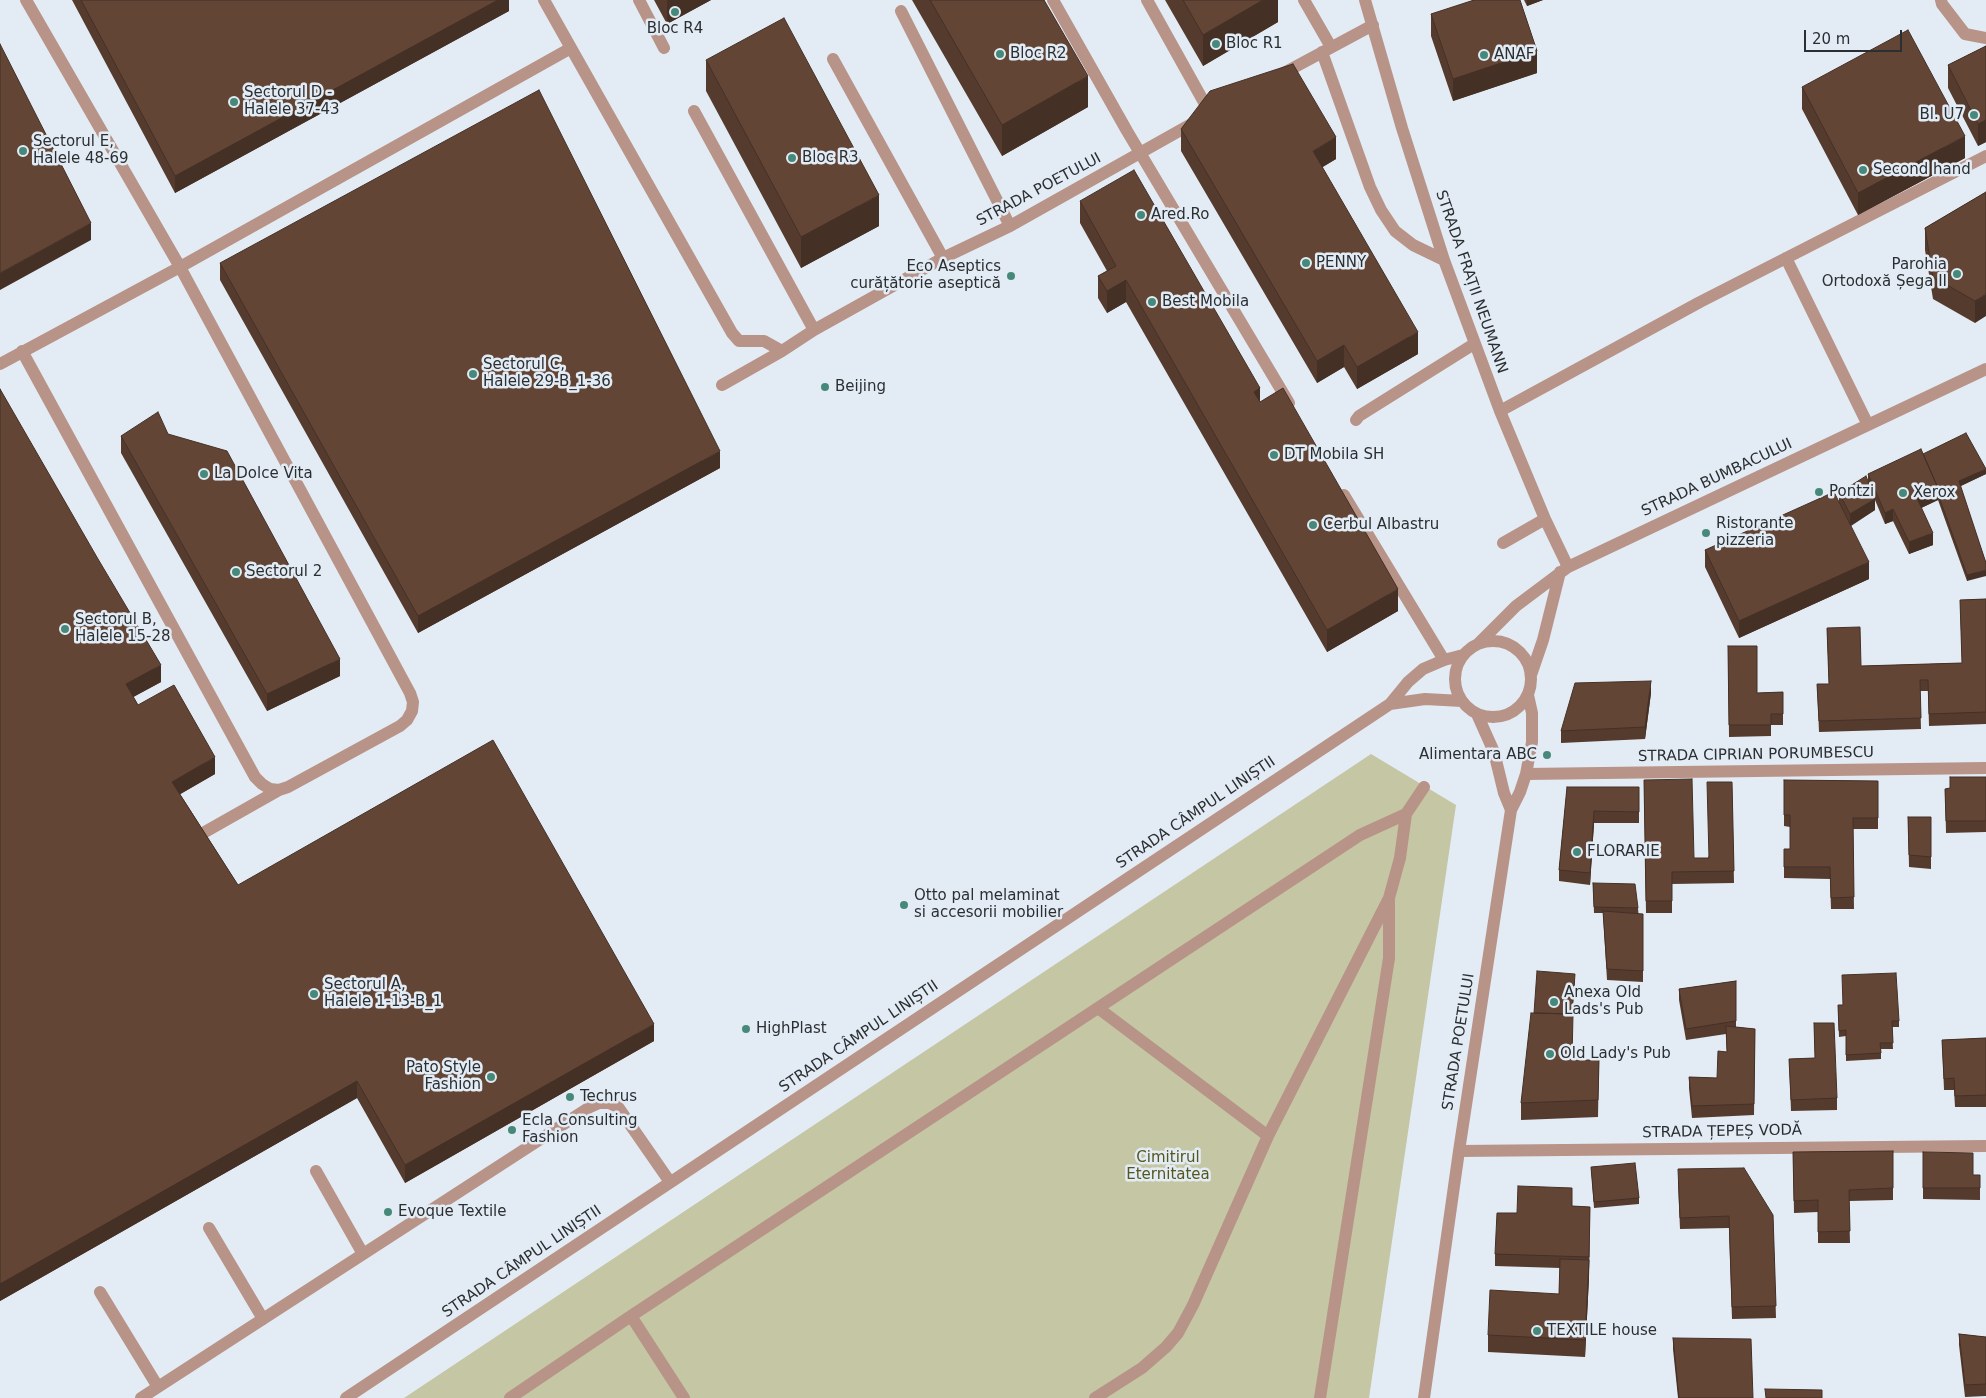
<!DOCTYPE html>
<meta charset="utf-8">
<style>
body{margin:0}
#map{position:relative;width:1986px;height:1398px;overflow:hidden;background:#e3ecf5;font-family:"DejaVu Sans",sans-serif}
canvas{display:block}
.scale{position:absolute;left:1804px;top:30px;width:98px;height:22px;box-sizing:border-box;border:2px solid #2b2f32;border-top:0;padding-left:6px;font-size:15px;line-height:18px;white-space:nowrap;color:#2b2f32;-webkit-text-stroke:4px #e3ecf5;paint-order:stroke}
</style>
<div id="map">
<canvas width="1986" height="1398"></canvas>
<div class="scale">20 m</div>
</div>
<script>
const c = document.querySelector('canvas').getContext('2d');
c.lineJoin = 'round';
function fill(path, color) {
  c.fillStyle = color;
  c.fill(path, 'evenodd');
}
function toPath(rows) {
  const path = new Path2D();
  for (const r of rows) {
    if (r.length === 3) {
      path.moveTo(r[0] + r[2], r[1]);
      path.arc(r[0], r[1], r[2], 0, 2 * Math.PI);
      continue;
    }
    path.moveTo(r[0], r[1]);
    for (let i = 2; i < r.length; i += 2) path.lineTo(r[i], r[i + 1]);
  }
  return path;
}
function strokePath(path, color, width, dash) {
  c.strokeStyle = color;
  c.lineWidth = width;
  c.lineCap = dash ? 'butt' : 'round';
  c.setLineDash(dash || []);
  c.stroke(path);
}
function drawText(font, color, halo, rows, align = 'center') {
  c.font = font + ' "DejaVu Sans",sans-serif';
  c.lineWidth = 5;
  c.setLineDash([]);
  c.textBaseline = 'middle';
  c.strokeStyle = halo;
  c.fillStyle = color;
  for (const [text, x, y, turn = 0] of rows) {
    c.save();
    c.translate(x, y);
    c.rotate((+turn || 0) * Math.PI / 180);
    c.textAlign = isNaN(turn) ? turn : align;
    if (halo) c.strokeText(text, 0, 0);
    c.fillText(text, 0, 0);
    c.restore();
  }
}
const green = toPath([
 [1371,754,1456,805,1369,1398,404,1398]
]);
const minor = toPath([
 [639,0,664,48],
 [1053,0,1127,131,1289,403],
 [1147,0,1210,113],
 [1304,0,1331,47],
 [1365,0,1402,128,1444,260,1500,411,1545,519,1568,567],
 [1941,0,1942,4,1965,34,1986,38],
 [901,11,1010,226],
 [571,48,732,333,739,341,764,341,782,351],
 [1322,52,1370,187,1381,210,1395,231,1413,245,1444,260],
 [833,59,943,258],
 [1280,75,1373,25],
 [694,111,814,330],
 [1786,258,1868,425],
 [22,351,255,777,262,784,270,789,279,790,288,787,400,726,407,720,412,711,413,702,410,693,180,267,26,0],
 [0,364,180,267,571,48,544,0],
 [722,385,782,351,814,330,943,258,1010,226,1195,122],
 [1500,411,1700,302,1986,156],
 [1356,420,1359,416,1474,344],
 [1344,495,1444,660],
 [1503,543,1545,519],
 [1493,679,38],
 [1479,643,1516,606,1568,567,1986,369],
 [1531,675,1543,640,1560,572],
 [1390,704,1425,699,1462,701],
 [1477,714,1494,752,1504,793,1511,810],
 [1526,774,1986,768],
 [196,837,279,790],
 [1098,1008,1268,1136],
 [1459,1151,1986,1146],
 [316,1171,363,1254],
 [209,1228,263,1319],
 [100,1292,158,1387],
 [631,1316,684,1398],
 [141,1398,590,1107,599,1103,609,1103,618,1107,670,1182],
 [346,1398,1390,704,1408,682,1423,669,1444,660,1463,655],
 [510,1398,631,1316,1360,835,1406,814],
 [1095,1398,1142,1368,1166,1347,1178,1333,1193,1305,1268,1136,1388,900],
 [1320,1398,1389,958,1389,898,1400,858,1406,814,1424,787],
 [1424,1398,1459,1151,1511,810,1520,792,1526,774,1532,742,1532,713,1528,695]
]);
const wall = toPath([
 [72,0,509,0,509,11,175,193],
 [654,0,711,0,667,24],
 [912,0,1044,0,1088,107,1002,156],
 [1165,0,1278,0,1278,22,1203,66],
 [1524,0,1543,0,1527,6],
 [1431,14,1537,73,1453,101,1431,36],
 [1986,46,1986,142,1978,146,1948,88,1948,65],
 [706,60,879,226,801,268,706,91],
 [1802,87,1965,158,1858,215,1802,109],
 [1181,129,1336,159,1322,167,1418,354,1357,389,1344,367,1317,383,1181,151],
 [1986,192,1975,323,1933,299,1925,250,1925,228],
 [1080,201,1260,388,1260,402,1398,611,1327,652,1126,302,1107,313,1098,298,1098,276,1107,271,1080,223],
 [220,263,720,468,418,633,220,280],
 [0,389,161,682,133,697,138,705,215,774,180,794,238,885,654,1041,405,1183,357,1098,0,1301],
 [168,434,340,676,267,711,121,453,121,436],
 [1923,454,1986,474,1960,486,1986,563,1967,581,1938,500,1921,508,1933,545,1909,554,1893,521,1885,524,1875,500,1875,510,1851,526,1869,579,1739,638,1705,567,1705,550,1839,503,1839,493,1868,482,1868,474],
 [1986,599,1986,724,1929,726,1928,691,1920,691,1921,729,1819,732,1817,684,1829,684,1827,628,1861,666,1962,663,1960,600],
 [1728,646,1757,693,1783,692,1783,725,1771,725,1771,736,1729,737],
 [1651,693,1645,739,1561,743,1561,731],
 [1986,777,1986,832,1946,833,1945,789,1950,788],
 [1644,780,1694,858,1708,858,1732,782,1734,883,1672,884,1672,913,1646,913],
 [1784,780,1878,781,1878,829,1853,829,1854,909,1831,909,1830,879,1784,878,1784,849,1790,849,1790,827,1784,826],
 [1567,787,1639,787,1639,823,1594,823,1590,885,1559,881,1559,870],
 [1908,817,1931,817,1931,869,1909,867],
 [1593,883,1638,908,1643,971,1643,982,1607,980,1603,913,1594,913],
 [1575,980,1572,1014,1572,1060,1599,1060,1598,1117,1521,1120,1521,1103,1534,1013],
 [1736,981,1736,1027,1755,1029,1754,1115,1692,1118,1689,1088,1689,1077,1717,1078,1727,1052,1726,1034,1686,1040,1679,1000,1679,989],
 [1838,1005,1899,1021,1899,1027,1892,1027,1893,1049,1881,1049,1881,1059,1846,1061,1846,1036,1839,1037],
 [1814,1023,1837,1098,1837,1110,1791,1111,1789,1059,1815,1058],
 [1986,1038,1986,1107,1955,1107,1954,1090,1944,1090,1942,1040],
 [1893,1151,1893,1200,1849,1201,1850,1243,1818,1243,1818,1212,1794,1213,1793,1152],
 [1923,1152,1973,1175,1980,1175,1980,1200,1923,1199],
 [1591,1167,1639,1198,1639,1204,1594,1208],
 [1678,1181,1773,1215,1776,1318,1732,1319,1729,1228,1680,1229],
 [1572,1206,1590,1207,1589,1277,1585,1357,1488,1352,1488,1335,1559,1294,1560,1268,1495,1266,1495,1254],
 [1959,1334,1986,1337,1986,1396,1965,1397,1959,1345],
 [1673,1338,1753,1398,1678,1398,1673,1349]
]);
const shadedWall = toPath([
 [498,0,509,0,509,11,175,193,175,176],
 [667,0,711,0,667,24],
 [1263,0,1278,0,1278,22,1203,66,1203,35],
 [1527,0,1543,0,1527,6],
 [1537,51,1537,73,1453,101,1453,79],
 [1088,76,1088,107,1002,156,1002,125],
 [1986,120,1986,142,1978,146,1978,124],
 [1965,136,1965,158,1858,215,1858,193],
 [1336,137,1336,159,1313,173,1313,151],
 [879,195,879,226,801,268,801,237],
 [91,223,91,240,0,290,0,273],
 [1126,280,1126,302,1107,313,1107,291],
 [1986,294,1986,316,1975,323,1975,301],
 [1418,332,1418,354,1357,389,1357,367],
 [1344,345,1344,367,1317,383,1317,361],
 [1260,388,1260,411,1254,392],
 [720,451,720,468,418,633,418,616],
 [1986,469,1986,474,1959,487,1959,481],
 [1938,488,1938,500,1917,510,1917,498],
 [1875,499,1875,510,1850,526,1850,514],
 [1893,509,1893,521,1885,524,1885,513],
 [1933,533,1933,545,1909,554,1909,542],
 [1869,562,1869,579,1739,638,1739,621],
 [1986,570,1986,576,1967,581,1967,575],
 [1398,589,1398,611,1327,652,1327,630],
 [340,659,340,676,267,711,267,694],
 [161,665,161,682,126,701,126,684],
 [1651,681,1651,693,1645,739,1645,727],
 [215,757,215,774,172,799,172,782],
 [1594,811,1594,823,1590,885,1590,873],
 [654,1024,654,1041,405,1183,405,1165],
 [357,1081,357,1098,0,1301,0,1284],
 [1590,1207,1589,1277,1585,1357,1585,1340,1589,1261]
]);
const building = toPath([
 [81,0,498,0,175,176,81,0],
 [930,0,1044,0,1088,76,1002,125,930,0],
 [1183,0,1263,0,1203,35,1183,0],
 [1474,0,1520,0,1537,51,1453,79,1431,14,1474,0],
 [784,18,879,195,801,237,706,60,784,18],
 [1908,30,1965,136,1858,193,1802,87,1908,30],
 [0,44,91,223,0,273,0,44],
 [1986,46,1986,120,1978,124,1948,65,1986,46],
 [1293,64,1336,137,1313,151,1418,332,1357,367,1344,345,1317,361,1181,129,1210,91,1293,64],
 [539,90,720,451,418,616,220,263,539,90],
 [1134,170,1260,388,1254,392,1260,402,1283,388,1398,589,1327,630,1126,280,1107,291,1098,276,1116,266,1080,201,1134,170],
 [1986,192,1986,294,1975,301,1933,277,1925,228,1986,192],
 [0,389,98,559,161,665,126,684,138,705,174,685,215,757,172,782,238,885,493,740,654,1024,405,1165,357,1081,0,1284,0,389],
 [158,412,168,434,227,451,340,659,267,694,121,436,158,412],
 [1966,433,1986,469,1959,481,1986,563,1986,570,1967,575,1938,494,1938,488,1923,454,1966,433],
 [1921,449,1938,488,1917,498,1933,533,1909,542,1893,509,1885,513,1868,474,1921,449],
 [1866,476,1875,499,1850,514,1839,493,1866,476],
 [1834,492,1869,562,1739,621,1705,550,1834,492],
 [1986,599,1986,712,1929,714,1928,680,1920,680,1921,718,1819,721,1817,684,1829,684,1827,628,1860,627,1861,666,1962,663,1960,600,1986,599],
 [1728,646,1757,646,1757,693,1783,692,1783,714,1771,714,1771,725,1729,725,1728,646],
 [1651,681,1645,727,1561,731,1575,683,1651,681],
 [1950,777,1986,777,1986,821,1946,821,1945,789,1950,788,1950,777],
 [1692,779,1694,858,1709,858,1707,782,1732,782,1734,871,1672,872,1672,901,1646,901,1644,780,1692,779],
 [1784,780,1878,781,1878,818,1853,818,1854,897,1831,898,1830,867,1784,867,1784,849,1790,849,1790,815,1784,815,1784,780],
 [1567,787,1639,787,1639,812,1594,811,1590,873,1559,870,1567,787],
 [1908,817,1931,817,1931,857,1909,855,1908,817],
 [1593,883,1635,884,1638,908,1594,907,1593,883],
 [1603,911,1643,914,1643,971,1607,969,1603,911],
 [1537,971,1575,974,1572,1014,1534,1013,1537,971],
 [1896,973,1899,1021,1892,1021,1893,1043,1880,1043,1881,1053,1846,1055,1846,1030,1839,1031,1838,1005,1843,1005,1842,975,1896,973],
 [1736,981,1736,1021,1686,1029,1679,989,1736,981],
 [1531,1013,1573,1014,1572,1060,1599,1060,1598,1100,1521,1103,1531,1013],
 [1814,1023,1834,1023,1837,1098,1791,1100,1789,1059,1815,1058,1814,1023],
 [1726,1026,1755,1029,1754,1104,1692,1106,1689,1077,1717,1078,1718,1051,1727,1052,1726,1026],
 [1986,1038,1986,1095,1955,1096,1954,1078,1944,1079,1942,1040,1986,1038],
 [1893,1151,1893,1188,1849,1190,1850,1231,1818,1232,1818,1200,1794,1201,1793,1152,1893,1151],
 [1923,1152,1973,1153,1973,1175,1980,1175,1980,1188,1923,1188,1923,1152],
 [1635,1163,1639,1198,1594,1202,1591,1167,1635,1163],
 [1744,1168,1773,1215,1776,1306,1732,1307,1729,1216,1680,1218,1678,1169,1744,1168],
 [1518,1186,1572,1188,1572,1206,1590,1207,1589,1257,1495,1254,1497,1213,1517,1213,1518,1186],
 [1560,1259,1589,1260,1585,1340,1488,1335,1490,1290,1559,1294,1560,1259],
 [1959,1334,1986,1337,1986,1384,1965,1385,1959,1334],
 [1673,1338,1751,1339,1753,1398,1679,1398,1673,1338],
 [1765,1389,1822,1390,1822,1398,1766,1398,1765,1389]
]);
const markers = [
 [675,12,5,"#46897a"],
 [1216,44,5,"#46897a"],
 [1000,54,5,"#46897a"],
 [1484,55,5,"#46897a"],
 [234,102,5,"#46897a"],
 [1974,115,5,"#46897a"],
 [23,151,5,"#46897a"],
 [792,158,5,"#46897a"],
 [1863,170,5,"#46897a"],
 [1141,215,5,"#46897a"],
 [1306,263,5,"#46897a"],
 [1957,274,5,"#46897a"],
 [1011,276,5,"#46897a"],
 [1152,302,5,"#46897a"],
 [473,374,5,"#46897a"],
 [825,387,5,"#46897a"],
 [1274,455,5,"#46897a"],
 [204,474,5,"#46897a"],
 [1819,492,5,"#46897a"],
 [1903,493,5,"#46897a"],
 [1313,525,5,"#46897a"],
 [1706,533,5,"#46897a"],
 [236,572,5,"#46897a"],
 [65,629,5,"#46897a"],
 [1547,755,5,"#46897a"],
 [1577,852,5,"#46897a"],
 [904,905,5,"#46897a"],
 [314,994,5,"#46897a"],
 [1554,1002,5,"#46897a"],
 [746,1029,5,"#46897a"],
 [1550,1054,5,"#46897a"],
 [491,1077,5,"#46897a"],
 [570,1097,5,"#46897a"],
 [512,1130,5,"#46897a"],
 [388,1212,5,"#46897a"],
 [1537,1331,5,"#46897a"]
];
const poiNames = [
 ["Bloc R4",675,29,"center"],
 ["Bloc R1",1226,44],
 ["Bloc R2",1010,54],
 ["ANAF",1494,55],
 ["Sectorul D -",244,93],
 ["Halele 37-43",244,110],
 ["Bl. U7",1964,115,"right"],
 ["Sectorul E,",33,142],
 ["Halele 48-69",33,159],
 ["Bloc R3",802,158],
 ["Second hand",1873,170],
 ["Ared.Ro",1151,215],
 ["PENNY",1316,263],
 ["Parohia",1947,265,"right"],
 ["Ortodoxă Șega II",1947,282,"right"],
 ["Eco Aseptics",1001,267,"right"],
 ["curățătorie aseptică",1001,284,"right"],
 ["Best Mobila",1162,302],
 ["Sectorul C,",483,365],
 ["Halele 29-B_1-36",483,382],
 ["Beijing",835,387],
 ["DT Mobila SH",1284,455],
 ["La Dolce Vita",214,474],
 ["Pontzi",1829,492],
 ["Xerox",1913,493],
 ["Ristorante",1716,524],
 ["pizzeria",1716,541],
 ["Cerbul Albastru",1323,525],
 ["Sectorul 2",246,572],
 ["Sectorul B,",75,620],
 ["Halele 15-28",75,637],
 ["Alimentara ABC",1537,755,"right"],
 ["FLORARIE",1587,852],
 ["Otto pal melaminat",914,896],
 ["si accesorii mobilier",914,913],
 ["Sectorul A,",324,985],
 ["Halele 1-13-B_1",324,1002],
 ["Anexa Old",1564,993],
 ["Lads's Pub",1564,1010],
 ["HighPlast",756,1029],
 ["Old Lady's Pub",1560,1054],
 ["Pato Style",481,1068,"right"],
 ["Fashion",481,1085,"right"],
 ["Techrus",580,1097],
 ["Ecla Consulting",522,1121],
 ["Fashion",522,1138],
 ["Evoque Textile",398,1212],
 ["TEXTILE house",1547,1331]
];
const streetNames = [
 ["STRADA POETULUI",1039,190,-28],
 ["STRADA FRAȚII NEUMANN",1471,282,71],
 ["STRADA BUMBACULUI",1717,478,-25],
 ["STRADA CIPRIAN PORUMBESCU",1756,755,-1],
 ["STRADA CÂMPUL LINIȘTII",1196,813,-34],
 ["STRADA CÂMPUL LINIȘTII",859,1037,-34],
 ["STRADA POETULUI",1459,1042,-81],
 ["STRADA ȚEPEȘ VODĂ",1722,1132,-1],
 ["STRADA CÂMPUL LINIȘTII",522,1262,-34]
];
const parkNames = [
 ["Cimitirul",1168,1158],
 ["Eternitatea",1168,1175]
];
fill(green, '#c4c6a4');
strokePath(minor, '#b89388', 12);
fill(wall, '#553b2e');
fill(shadedWall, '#453026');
fill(building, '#634536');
strokePath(building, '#453026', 1);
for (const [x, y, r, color] of markers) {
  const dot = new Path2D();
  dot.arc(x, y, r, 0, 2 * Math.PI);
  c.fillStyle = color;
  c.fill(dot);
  strokePath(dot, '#e3ecf5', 2);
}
drawText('15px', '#2b2f32', '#e3ecf5', poiNames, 'left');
drawText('15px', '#2b2f32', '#e3ecf5', streetNames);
drawText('15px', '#55561e', '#e3ecf5', parkNames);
</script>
